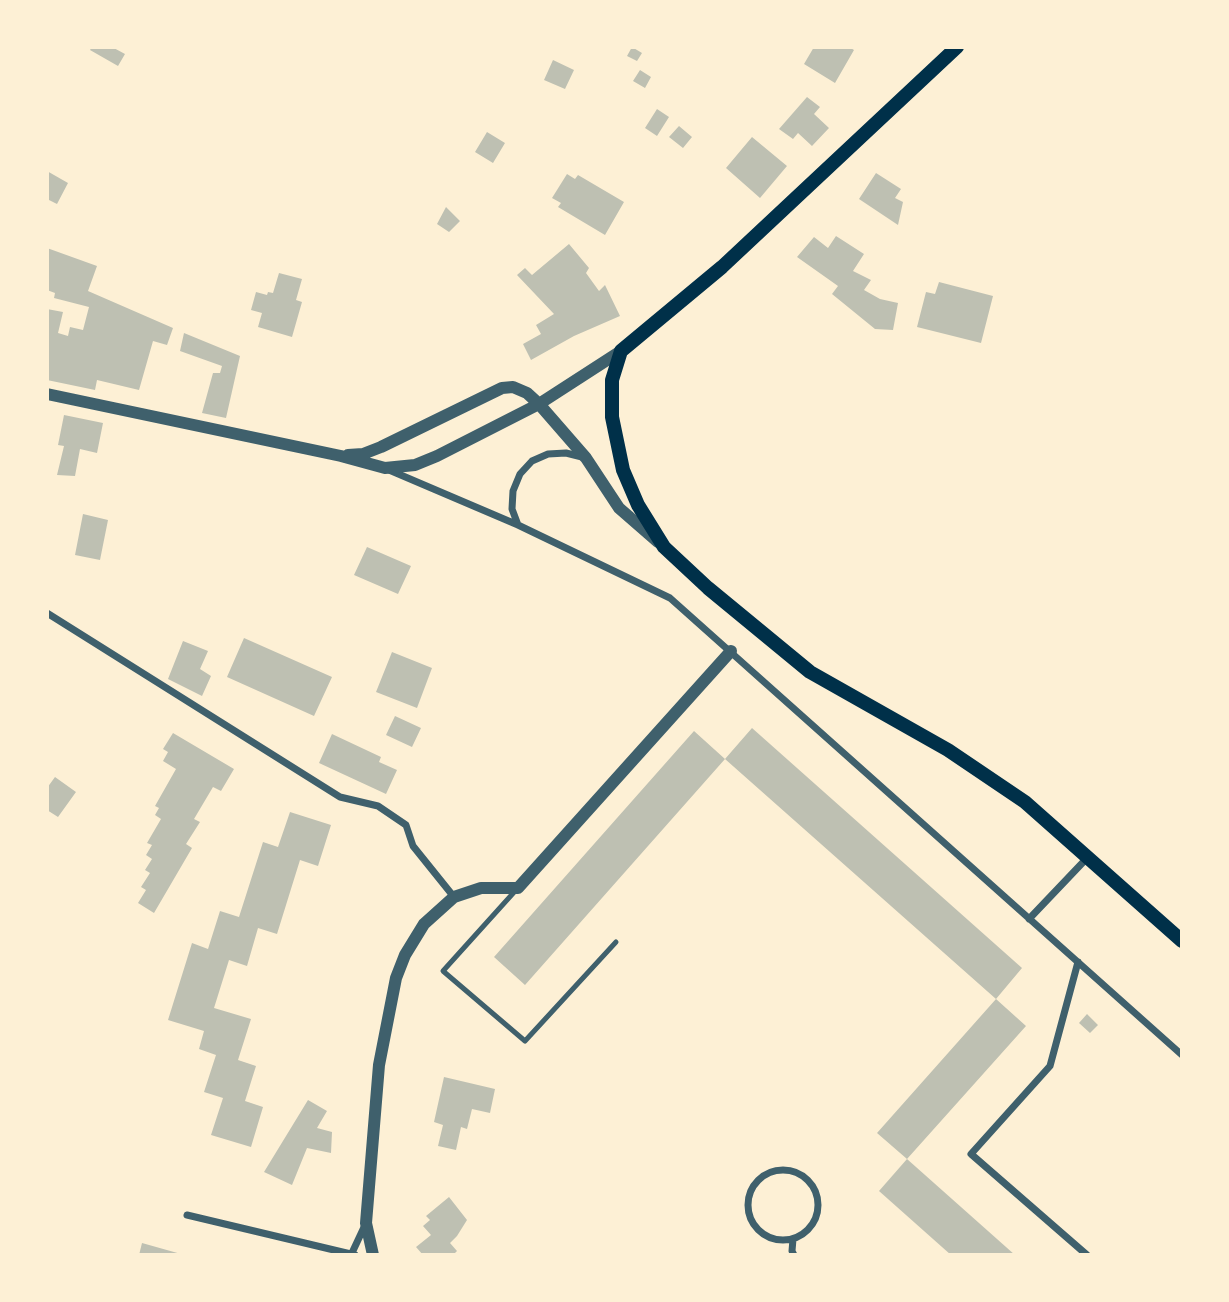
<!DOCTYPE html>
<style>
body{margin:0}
#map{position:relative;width:1229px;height:1302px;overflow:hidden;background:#fdf0d5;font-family:"Work Sans",sans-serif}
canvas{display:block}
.frame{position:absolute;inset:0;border:49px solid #fdf0d5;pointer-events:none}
</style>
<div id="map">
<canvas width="1229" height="1302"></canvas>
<div class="frame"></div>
</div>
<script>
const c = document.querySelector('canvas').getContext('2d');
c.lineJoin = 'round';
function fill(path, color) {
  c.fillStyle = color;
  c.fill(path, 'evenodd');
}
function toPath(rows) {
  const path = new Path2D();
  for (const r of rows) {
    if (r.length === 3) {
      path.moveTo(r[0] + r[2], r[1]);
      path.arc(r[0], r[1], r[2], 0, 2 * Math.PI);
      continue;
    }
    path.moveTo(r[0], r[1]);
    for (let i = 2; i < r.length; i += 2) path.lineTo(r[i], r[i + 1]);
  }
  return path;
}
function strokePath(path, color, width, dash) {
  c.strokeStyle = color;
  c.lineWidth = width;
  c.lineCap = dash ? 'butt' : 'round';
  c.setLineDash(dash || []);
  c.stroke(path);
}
const building = toPath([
 [92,47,112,47,125,54,118,66,90,50],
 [632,47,642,53,637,61,627,56],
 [814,47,849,47,854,50,835,83,804,64],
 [553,60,574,70,565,89,544,80],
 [640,70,651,77,645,88,633,81],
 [807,97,820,107,814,114,829,128,812,146,798,133,793,139,779,129],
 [657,109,669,117,657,136,645,128],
 [679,126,692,137,683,148,669,137],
 [487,132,505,143,493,163,475,152],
 [752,137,787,166,760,198,726,168],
 [47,171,68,183,57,204,47,199],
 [876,173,901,189,895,198,903,202,898,225,859,199],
 [567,174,575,179,578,175,624,202,605,235,558,207,561,203,552,198],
 [446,207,460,221,449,232,437,224],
 [836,236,864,254,853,271,871,280,864,290,880,299,898,303,893,330,875,329,832,294,838,286,797,257,814,237,828,248],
 [569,244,589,268,586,273,599,291,605,285,620,316,574,336,531,360,523,344,541,334,536,325,554,314,517,275,525,268,532,275],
 [47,248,97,266,88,291,173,328,167,345,153,341,139,390,97,380,95,390,47,380,47,309,63,312,58,333,68,336,70,327,83,330,89,307,54,298,55,293,47,290],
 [279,273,302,279,296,300,302,302,292,337,258,327,262,313,251,310,256,292,267,295,268,292,273,293],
 [939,282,993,296,981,343,917,327,926,292,935,294],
 [184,333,240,356,226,418,202,413,213,373,220,373,222,366,180,351],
 [64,415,103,423,97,453,80,449,75,476,57,475,64,446,58,445],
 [83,514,108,520,100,560,75,555],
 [367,547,411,566,398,594,354,575],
 [244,638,332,677,314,716,227,677],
 [183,641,208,651,200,669,211,676,202,696,168,679],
 [392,652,432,668,417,708,376,692],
 [395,716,421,728,412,747,386,735],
 [752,728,1022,968,996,999,725,759,525,985,494,957,694,731,725,759],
 [173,733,234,769,221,791,213,787,194,819,200,822,186,844,192,848,154,913,138,903,146,890,141,887,150,873,145,870,152,859,146,855,152,845,147,843,161,819,155,815,159,808,155,806,176,769,163,761,168,752,163,749],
 [332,734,381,757,379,762,397,770,386,794,319,763],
 [55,777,76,792,58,817,47,810,47,788],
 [290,812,331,825,318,866,300,860,277,934,258,928,247,966,229,960,214,1008,251,1019,238,1060,256,1066,245,1101,263,1107,251,1147,211,1135,223,1098,204,1092,216,1055,199,1049,204,1031,168,1020,192,943,208,949,220,911,239,917,263,842,278,847],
 [996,999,1026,1026,907,1159,1015,1255,951,1255,879,1191,907,1159,877,1133],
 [1087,1014,1098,1025,1090,1033,1079,1023],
 [444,1077,495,1089,490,1113,472,1109,467,1129,461,1127,456,1150,438,1146,443,1125,434,1122],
 [308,1100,327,1111,317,1128,332,1132,331,1153,307,1148,292,1185,264,1172],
 [449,1197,467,1220,457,1236,450,1243,457,1251,453,1255,423,1255,416,1247,431,1235,423,1226,430,1220,426,1216],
 [142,1243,181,1254,180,1255,139,1255]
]);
const service = toPath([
 [516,890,443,971,525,1041,616,942]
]);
const minor = toPath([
 [389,470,518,525,670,598,1182,1055],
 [518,525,512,509,513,491,520,474,532,461,548,454,566,453,582,457],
 [47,613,340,797,378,806,406,825,413,846,454,897],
 [1029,919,1088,857],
 [1078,962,1050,1066,971,1154,1087,1255],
 [783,1205,35],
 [187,1215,355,1255],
 [793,1239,792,1251,794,1255],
 [351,1255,366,1223]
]);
const tertiary = toPath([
 [47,394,341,456,385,468,415,465,437,456,539,404,621,351],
 [348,455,363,454,381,447,502,388,513,387,527,393,539,404,586,458,619,508,658,542],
 [373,1255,366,1223,379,1065,396,978,405,955,424,924,454,897,481,888,518,888,731,651]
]);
const secondary = toPath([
 [957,47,722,267,621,351,612,380,612,417,623,470,638,505,664,547,708,588,810,672,948,750,1025,802,1182,941]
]);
fill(building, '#bec0b2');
strokePath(service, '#3f606c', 5);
strokePath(minor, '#3f606c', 7);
strokePath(tertiary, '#3f606c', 12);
strokePath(secondary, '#003049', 14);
</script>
